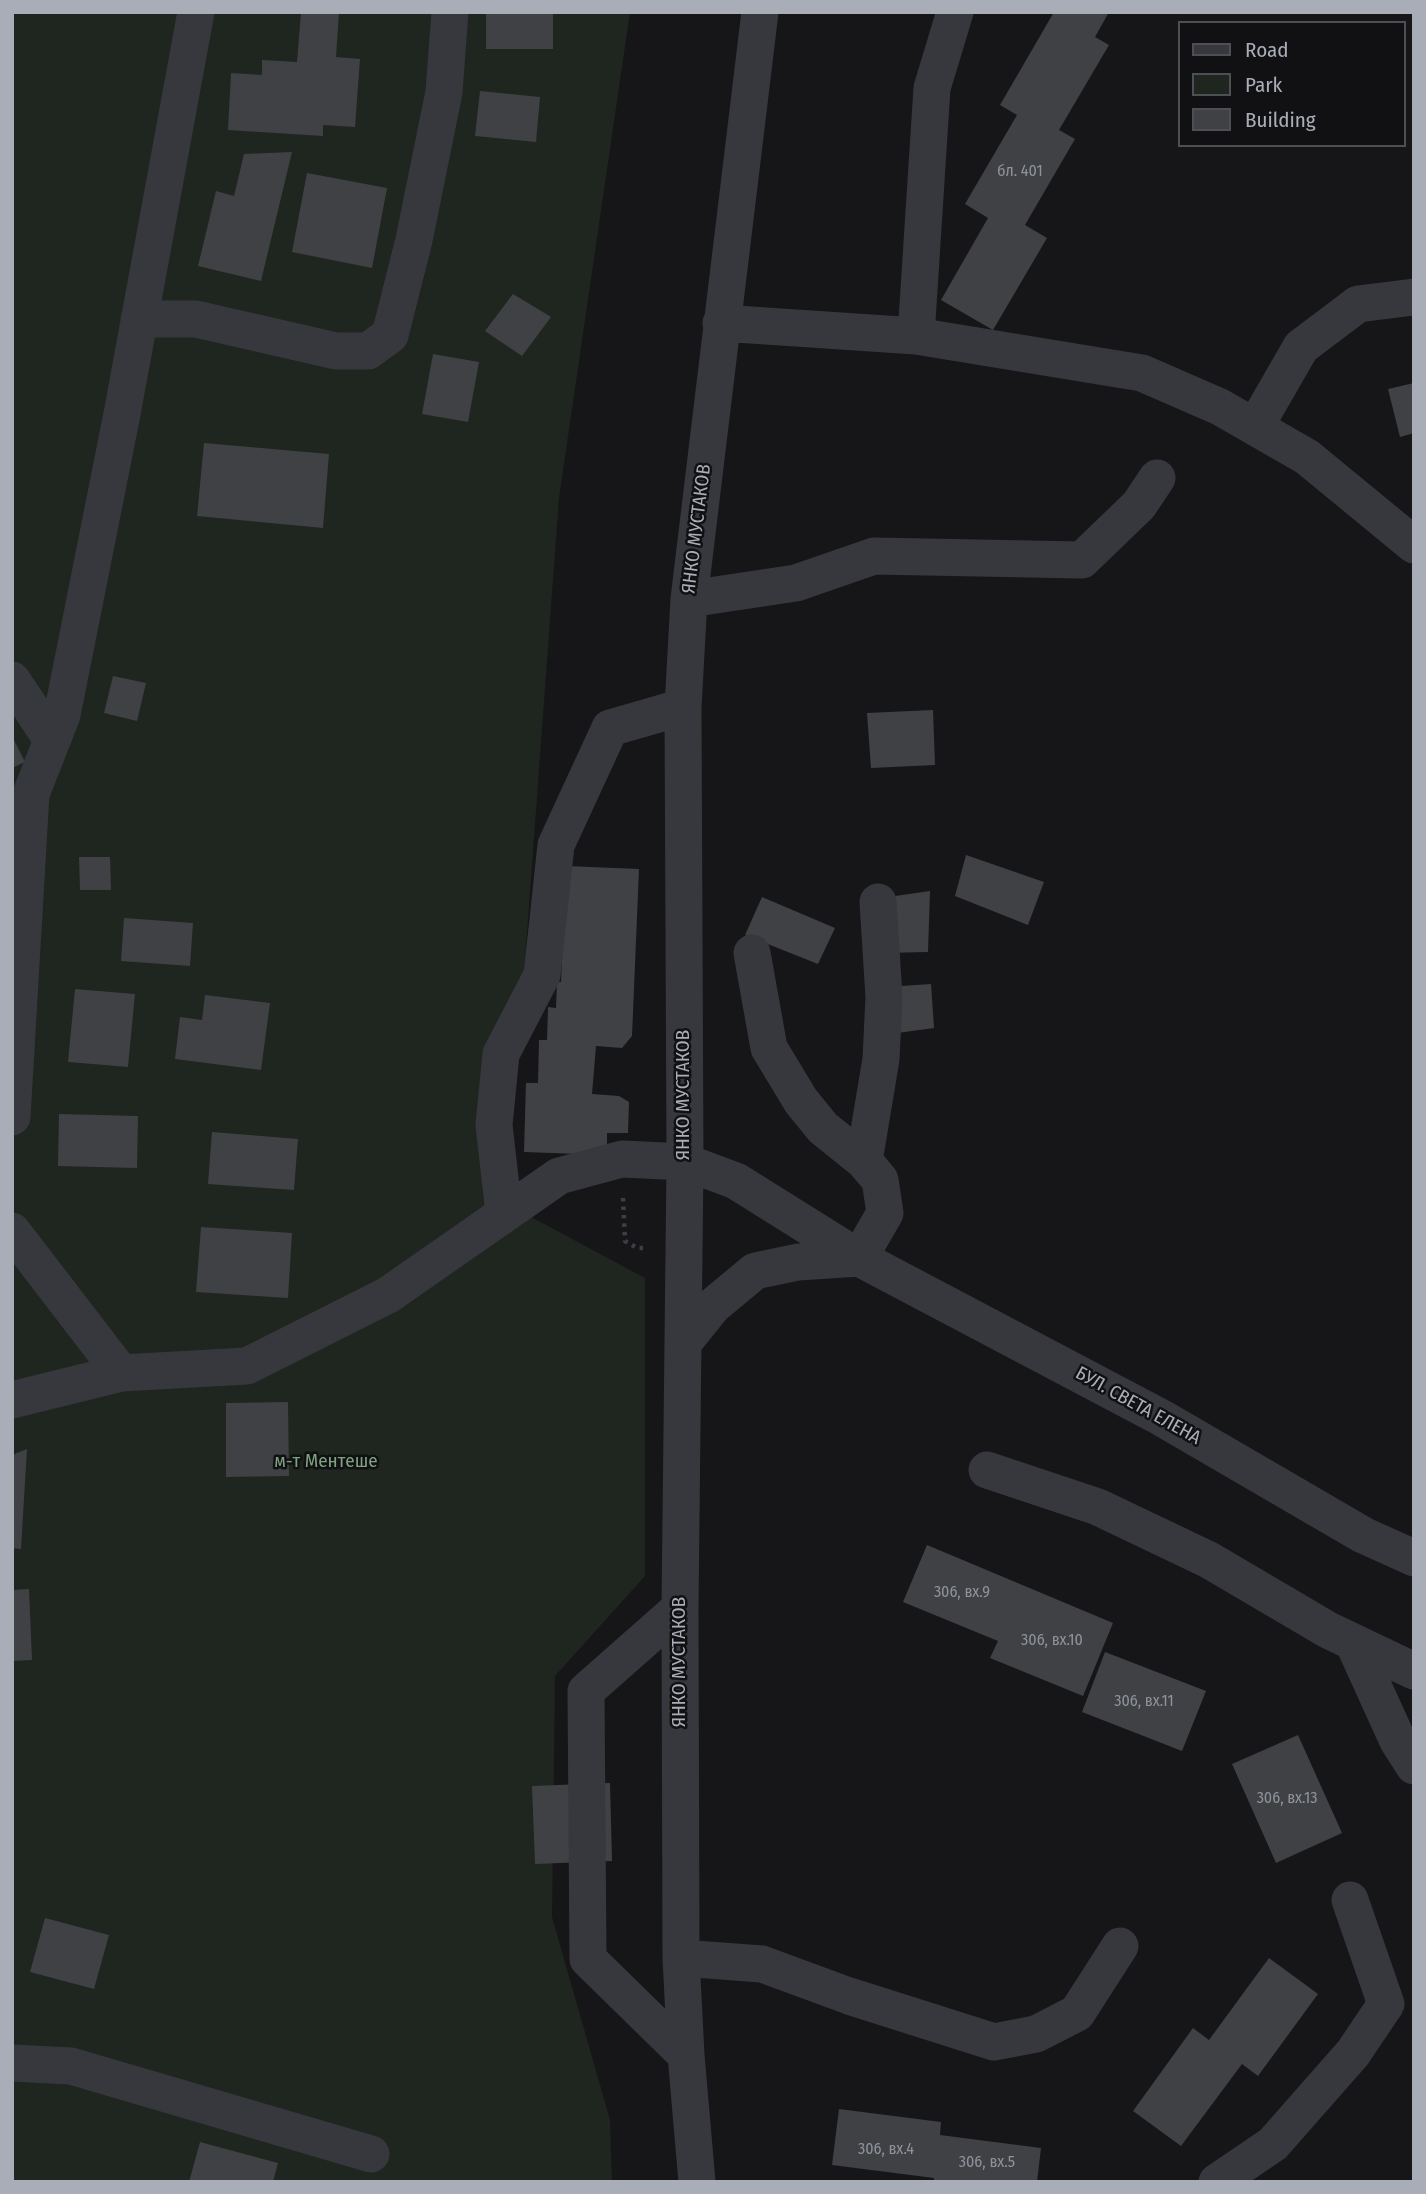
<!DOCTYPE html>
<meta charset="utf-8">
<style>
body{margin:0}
#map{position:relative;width:1426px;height:2194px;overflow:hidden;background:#161618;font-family:"Fira Sans Condensed",sans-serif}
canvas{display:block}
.frame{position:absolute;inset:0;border:14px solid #a8adb8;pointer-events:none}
.legend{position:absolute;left:1178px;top:21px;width:228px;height:126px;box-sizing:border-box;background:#111113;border:2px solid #4d4f55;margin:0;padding:9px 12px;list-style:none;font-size:21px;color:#a8adb8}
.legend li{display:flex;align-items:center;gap:14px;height:35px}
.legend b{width:35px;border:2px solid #4d4f55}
</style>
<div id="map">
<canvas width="1426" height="2194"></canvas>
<div class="frame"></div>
<ul class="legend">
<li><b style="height:9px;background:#37383d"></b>Road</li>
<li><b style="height:19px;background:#1e261f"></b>Park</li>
<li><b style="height:19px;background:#404145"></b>Building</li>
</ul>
</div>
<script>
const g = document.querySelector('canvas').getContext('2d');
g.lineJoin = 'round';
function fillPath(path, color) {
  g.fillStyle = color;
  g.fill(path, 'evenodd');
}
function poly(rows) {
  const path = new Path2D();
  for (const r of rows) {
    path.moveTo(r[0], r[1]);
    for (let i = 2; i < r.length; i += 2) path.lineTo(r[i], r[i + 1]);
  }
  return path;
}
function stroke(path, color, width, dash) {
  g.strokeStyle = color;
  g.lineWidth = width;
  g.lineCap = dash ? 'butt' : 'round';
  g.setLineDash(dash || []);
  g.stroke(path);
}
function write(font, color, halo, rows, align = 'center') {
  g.font = font + ' "Fira Sans Condensed",sans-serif';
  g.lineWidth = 5;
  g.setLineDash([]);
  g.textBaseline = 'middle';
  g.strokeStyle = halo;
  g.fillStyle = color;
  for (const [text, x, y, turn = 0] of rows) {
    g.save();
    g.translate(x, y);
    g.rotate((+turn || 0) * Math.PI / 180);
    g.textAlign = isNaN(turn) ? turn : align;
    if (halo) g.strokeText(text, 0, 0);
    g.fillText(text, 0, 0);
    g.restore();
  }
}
const green = poly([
 [12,12,630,12,559,498,522,1001,492,1196,645,1278,645,1576,555,1676,552,1917,610,2120,612,2182,12,2182]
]);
const building = poly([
 [301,12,339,13,336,57,360,59,355,127,323,125,323,136,228,130,231,73,262,75,262,60,297,62],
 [486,12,553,12,553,49,486,49],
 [1054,12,1109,12,1095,37,1109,45,1059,130,1075,139,1025,225,1047,238,993,330,941,300,988,218,965,204,1017,115,1000,105],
 [480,91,540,97,536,142,475,136],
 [292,152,261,281,198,266,216,191,234,196,244,154],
 [307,173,387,188,372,268,292,252],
 [513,294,551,317,522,356,485,331],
 [433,354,479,362,468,422,422,414],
 [1414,383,1414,433,1400,437,1388,389],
 [204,443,329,454,323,528,197,516],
 [113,676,146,683,137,721,104,713],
 [933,710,935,765,871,768,867,713],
 [12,736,25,762,12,768],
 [966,855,1044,882,1028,925,955,896],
 [79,857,110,857,111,890,80,890],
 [566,866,639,869,632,1036,622,1048,596,1046,592,1094,619,1096,629,1102,628,1133,607,1133,607,1155,524,1152,526,1083,538,1083,539,1040,547,1040,548,1007,556,1008,557,982,561,982],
 [930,891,928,952,882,953,881,898],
 [762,897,835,928,818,964,745,935],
 [124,918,193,923,190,966,121,961],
 [931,984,934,1028,890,1034,886,987],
 [75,989,135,994,128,1067,68,1062],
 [205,995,270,1003,261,1070,175,1059,180,1017,202,1020],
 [59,1114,138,1116,137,1168,58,1166],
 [212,1132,298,1139,294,1190,208,1184],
 [201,1227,292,1233,288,1298,196,1292],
 [288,1402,289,1476,226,1477,226,1403],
 [27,1449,21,1549,12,1548,12,1455],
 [927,1545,1113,1623,1083,1696,990,1658,998,1641,903,1602],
 [29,1589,32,1660,12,1661,12,1590],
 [1105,1652,1206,1691,1182,1751,1082,1712],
 [1298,1735,1342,1833,1276,1863,1232,1764],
 [610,1783,612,1861,535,1864,532,1786],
 [45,1918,109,1935,94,1989,30,1972],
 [1269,1958,1318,1994,1258,2076,1242,2064,1181,2146,1133,2111,1193,2028,1209,2040],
 [839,2109,941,2122,940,2135,1041,2148,1037,2182,934,2182,934,2178,832,2165],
 [200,2142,278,2163,273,2182,189,2182]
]);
const path = poly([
 [623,1198,625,1241,637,1248,648,1248]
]);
const minor = poly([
 [139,319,196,319,336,351,368,351,390,335,414,240,444,92,450,12],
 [721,323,916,336,1142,373,1220,407,1307,457,1414,545],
 [916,336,932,88,955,12],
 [1255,427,1301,347,1358,304,1414,297],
 [689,599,796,583,874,556,1082,560,1139,505,1157,478],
 [12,680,52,740],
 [752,953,769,1048,801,1101,823,1128,864,1161],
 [12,1117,31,794,62,715,122,414,196,12],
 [504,1213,494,1125,501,1054,542,975,556,845,610,728,683,707],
 [12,1231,121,1373],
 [859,1258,885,1213,880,1180,864,1161,881,1059,884,997,878,902],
 [683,1343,713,1306,755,1271,798,1262,859,1258],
 [12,1400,121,1373,247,1366,388,1295,559,1176,622,1159,685,1162,736,1181,859,1258,1162,1418,1363,1535,1414,1558],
 [987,1470,1098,1507,1209,1560,1328,1630,1414,1671],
 [680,1608,586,1691,588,1959,686,2055],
 [1353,1642,1398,1741,1414,1766],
 [681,1958,762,1964,849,1996,994,2042,1036,2034,1077,2013,1120,1946],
 [12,2063,71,2066,371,2154],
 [697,2182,686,2055,681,1958,680,1608,685,1162,683,707,689,599,760,12],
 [1217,2182,1273,2144,1353,2053,1386,2004,1350,1900]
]);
const numberNames = [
 ["бл. 401",1020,172],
 ["306, вх.9",962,1593],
 ["306, вх.10",1052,1641],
 ["306, вх.11",1144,1702],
 ["306, вх.13",1287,1799],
 ["306, вх.4",886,2150],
 ["306, вх.5",987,2163]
];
const streetNames = [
 ["ЯНКО МУСТАКОВ",697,529,-83],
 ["ЯНКО МУСТАКОВ",684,1095,-90],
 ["БУЛ. СВЕТА ЕЛЕНА",1138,1406,29],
 ["ЯНКО МУСТАКОВ",680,1662,-90]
];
const parkNames = [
 ["м-т Ментeше",326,1462]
];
fillPath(green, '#1e261f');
fillPath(building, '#404145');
stroke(path, '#3d3f44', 4.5, [3.5, 5]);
stroke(minor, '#37383d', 37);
write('16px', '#8e929b', null, numberNames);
write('19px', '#a8adb8', '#111113', streetNames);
write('19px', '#7fa381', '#111113', parkNames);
</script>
